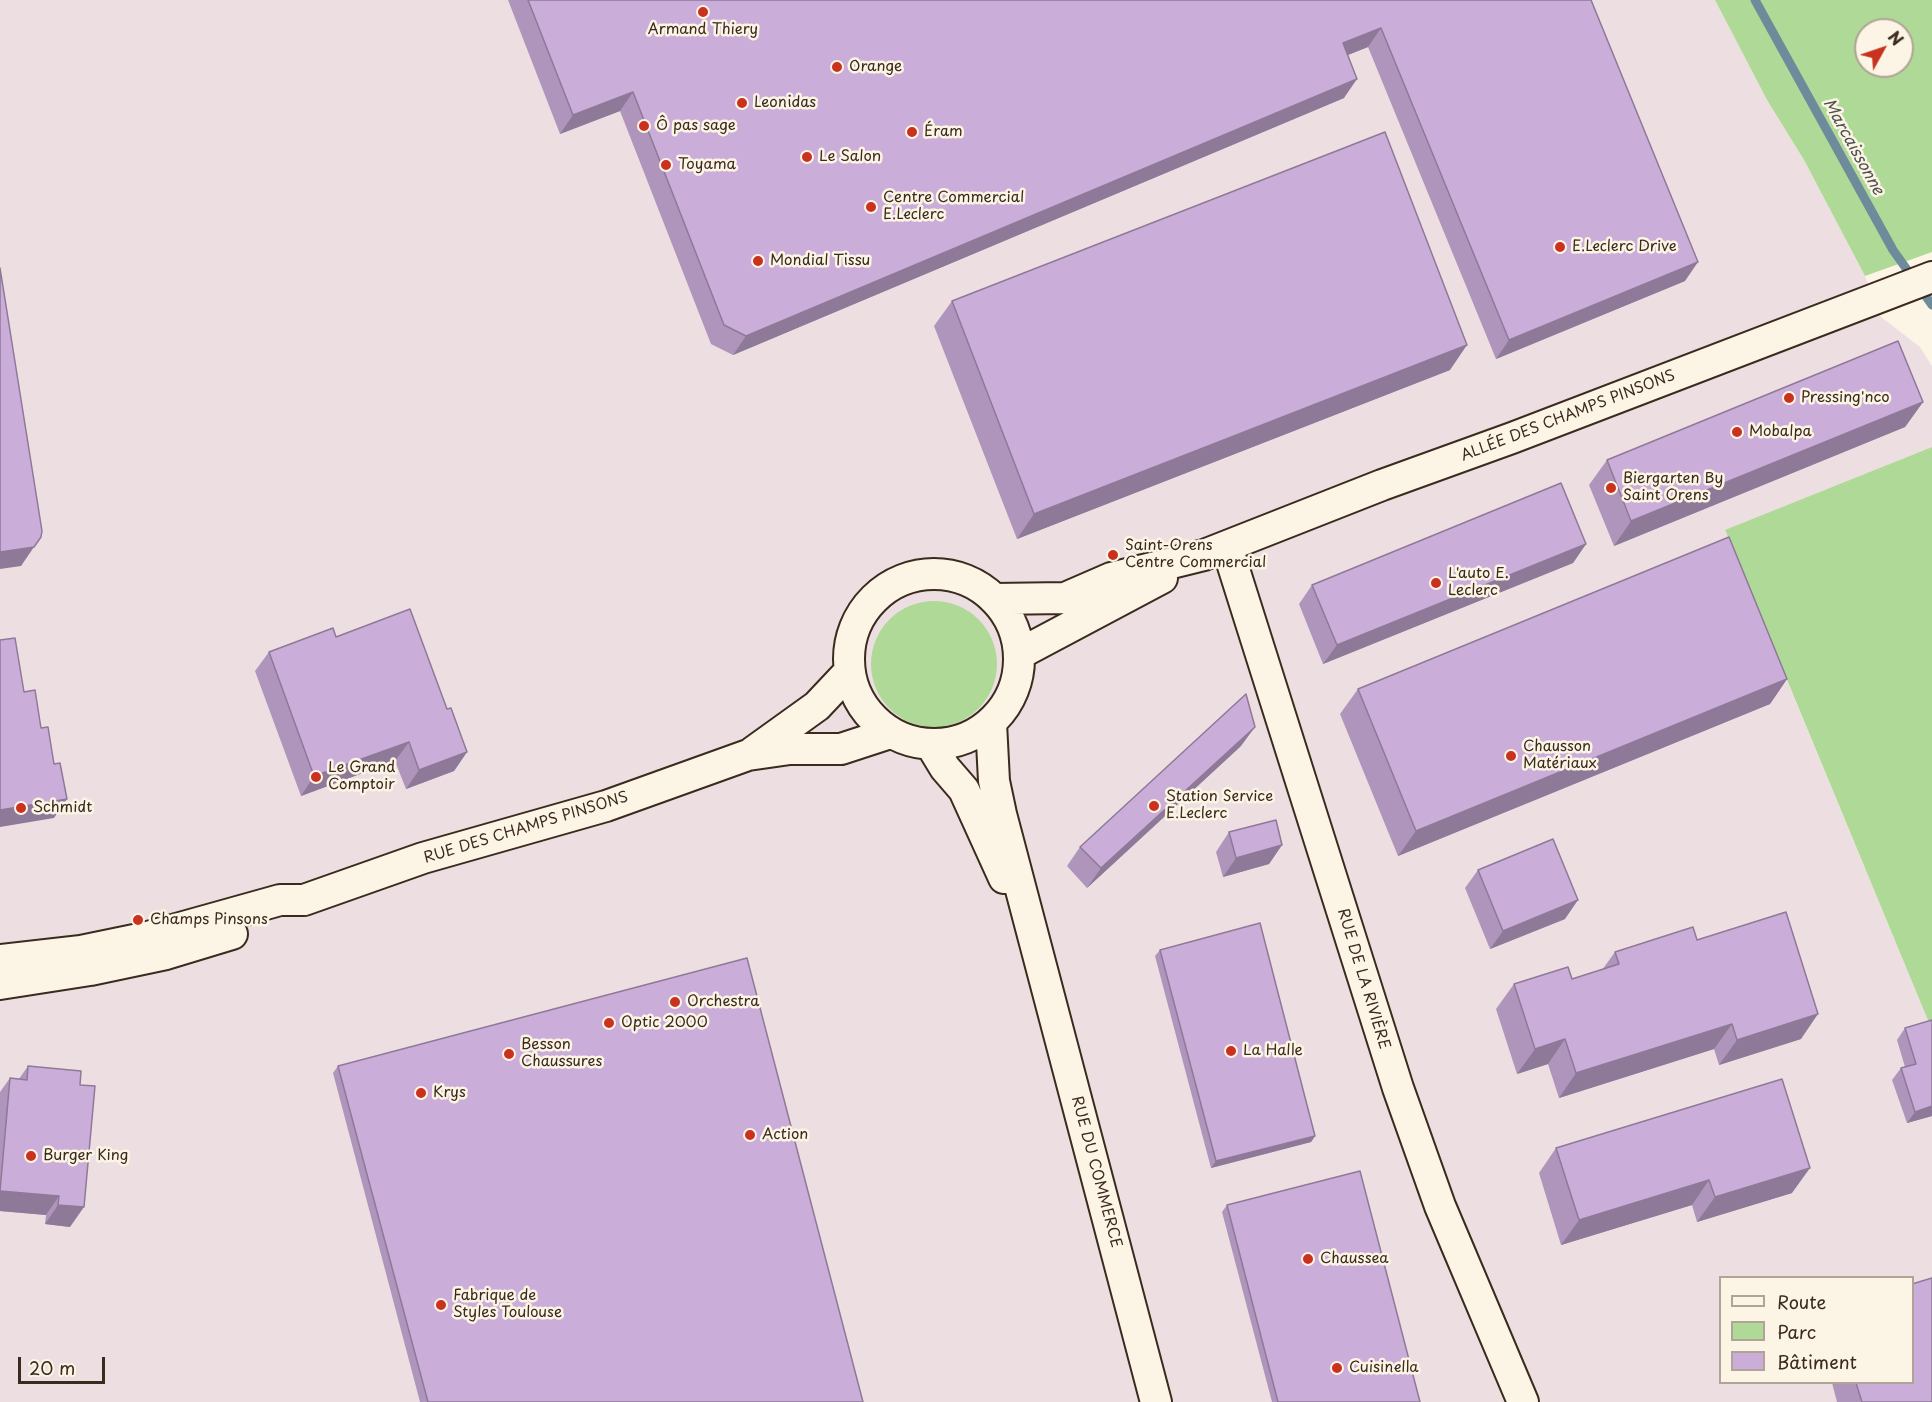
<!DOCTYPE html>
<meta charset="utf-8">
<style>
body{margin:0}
#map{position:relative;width:1932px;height:1402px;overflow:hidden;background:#fcf5e5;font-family:"Playpen Sans",sans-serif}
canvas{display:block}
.legend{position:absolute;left:1719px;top:1276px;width:195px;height:108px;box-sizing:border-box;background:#fcf5e5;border:2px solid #afa495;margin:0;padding:8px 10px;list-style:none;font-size:18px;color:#3b2a1e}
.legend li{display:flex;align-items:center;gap:12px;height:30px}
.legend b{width:30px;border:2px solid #afa495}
.north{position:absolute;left:1854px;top:18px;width:60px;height:60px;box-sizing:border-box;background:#fcf5e5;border:2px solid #afa495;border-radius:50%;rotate:50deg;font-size:16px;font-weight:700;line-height:24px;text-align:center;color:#3b2a1e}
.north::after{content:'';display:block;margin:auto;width:21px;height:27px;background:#c8321e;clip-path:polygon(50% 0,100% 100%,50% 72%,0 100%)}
.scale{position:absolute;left:18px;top:1357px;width:87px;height:27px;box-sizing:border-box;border:3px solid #3b2a1e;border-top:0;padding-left:8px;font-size:18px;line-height:21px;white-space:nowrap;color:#3b2a1e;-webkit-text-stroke:4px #fcf5e5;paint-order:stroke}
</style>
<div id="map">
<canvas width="1932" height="1402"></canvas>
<ul class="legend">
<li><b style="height:8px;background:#fcf5e5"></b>Route</li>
<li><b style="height:16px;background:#afd997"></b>Parc</li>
<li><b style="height:16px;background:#cbadd9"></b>Bâtiment</li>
</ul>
<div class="north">N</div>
<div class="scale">20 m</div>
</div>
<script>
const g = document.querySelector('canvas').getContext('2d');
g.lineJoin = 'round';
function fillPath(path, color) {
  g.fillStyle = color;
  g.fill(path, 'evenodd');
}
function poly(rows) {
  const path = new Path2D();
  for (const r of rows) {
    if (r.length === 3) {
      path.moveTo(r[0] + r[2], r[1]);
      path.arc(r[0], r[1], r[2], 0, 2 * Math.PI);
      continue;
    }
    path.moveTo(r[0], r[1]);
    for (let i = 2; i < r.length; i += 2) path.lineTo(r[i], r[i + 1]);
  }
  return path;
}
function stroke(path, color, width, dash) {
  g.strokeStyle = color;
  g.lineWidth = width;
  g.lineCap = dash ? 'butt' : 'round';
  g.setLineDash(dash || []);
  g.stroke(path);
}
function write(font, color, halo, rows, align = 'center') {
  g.font = font + ' "Playpen Sans",sans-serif';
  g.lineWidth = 5;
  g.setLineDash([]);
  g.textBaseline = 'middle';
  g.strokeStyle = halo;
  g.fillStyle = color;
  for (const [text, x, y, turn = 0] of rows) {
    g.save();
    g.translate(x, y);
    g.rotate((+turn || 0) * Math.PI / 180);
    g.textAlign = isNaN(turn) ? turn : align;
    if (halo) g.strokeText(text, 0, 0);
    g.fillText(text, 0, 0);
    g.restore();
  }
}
const built = poly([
 [0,0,1715,0,1767,100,1804,160,1865,276,1881,317,1920,347,1932,366,1932,447,1725,531,1932,1030,1932,1402,0,1402],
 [1720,1278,1912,1278,1912,1382,1720,1382]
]);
const green = poly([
 [1715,0,1932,0,1932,252,1865,276,1804,160,1767,100],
 [1866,30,1902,30,1902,66,1866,66],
 [1932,447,1932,1030,1725,530],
 [934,664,63]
]);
const stream = poly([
 [1755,0,1893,250,1932,305]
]);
const minor = poly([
 [1227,547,1398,1088,1440,1206,1523,1402],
 [934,659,85],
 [994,599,1065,598,1111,578,1204,555,1382,485,1512,438,1932,277],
 [1019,654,1162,578],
 [991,723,994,781,1001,814,1156,1402],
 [931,745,945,768,964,790,1004,878],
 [753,752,817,706,849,672],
 [0,960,81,951,144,938,280,900,304,900,423,858,606,806,748,755,790,749,841,749,890,733],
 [0,984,90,970,166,954,232,934]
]);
const wall = poly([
 [508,0,1591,0,1685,281,1496,359,1368,47,1348,55,1344,98,733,355,711,344,620,111,560,134],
 [952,301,1450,370,1017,539,934,326],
 [1923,402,1905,427,1614,546,1589,485,1607,460],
 [1586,544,1573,563,1323,664,1299,604,1312,585],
 [336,637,447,709,467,752,454,771,406,789,395,761,301,796,255,671,269,652],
 [1787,679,1770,704,1398,856,1340,714,1358,689],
 [1241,746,1087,888,1067,866,1080,847],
 [1229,832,1282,845,1269,864,1223,877,1216,852],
 [1478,870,1565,919,1490,949,1465,888],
 [1697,940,1801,1039,1719,1065,1714,1049,1559,1098,1548,1064,1517,1074,1496,1009,1514,984,1572,979,1602,970,1615,952],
 [1160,950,1315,1136,1311,1142,1211,1168,1155,956],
 [1905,1028,1932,1116,1907,1123,1892,1080,1901,1068,1905,1067,1897,1040],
 [28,1066,70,1227,45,1224,46,1215,0,1211,0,1092,10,1078,19,1079],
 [338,1066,863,1402,420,1402,333,1073],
 [1556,1148,1792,1193,1697,1222,1692,1205,1561,1245,1539,1173],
 [1227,1205,1420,1402,1272,1402,1222,1212],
 [1832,1383,1912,1383,1932,1402,1837,1402]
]);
const shadedWall = poly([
 [1381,28,1368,47,1330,62,1343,43],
 [1357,79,1344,98,733,355,746,336],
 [633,92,620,111,560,134,573,115],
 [1698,262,1685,281,1496,359,1509,340],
 [1467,345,1450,370,1017,539,1034,514],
 [1923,402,1905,427,1614,546,1631,521],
 [1586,544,1573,563,1323,664,1337,645],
 [34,547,21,566,0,569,0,552],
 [1787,679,1770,704,1398,856,1416,831],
 [1255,727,1241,746,1087,888,1101,868],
 [409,742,395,761,301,796,314,776],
 [467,752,454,771,406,789,419,770],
 [67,799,54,818,0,827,0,810],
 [1282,845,1269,864,1223,877,1236,858],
 [1578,900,1565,919,1490,949,1503,931],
 [1818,1014,1801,1039,1719,1065,1737,1040],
 [1732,1024,1714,1049,1559,1098,1576,1073],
 [1565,1039,1548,1064,1517,1074,1535,1049],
 [1932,1106,1932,1116,1907,1123,1915,1112],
 [1315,1136,1311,1142,1211,1168,1216,1161],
 [1810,1168,1792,1193,1697,1222,1715,1197],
 [1709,1180,1692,1205,1561,1245,1579,1220],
 [0,1191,59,1196,46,1215,0,1211],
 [58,1205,84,1207,70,1227,45,1224]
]);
const building = poly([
 [528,0,1591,0,1698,262,1509,340,1381,28,1343,43,1357,79,746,336,724,325,633,92,573,115,528,0],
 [1385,132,1467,345,1034,514,952,301,1385,132],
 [0,268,42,531,41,537,34,547,0,552,0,268],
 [1898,341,1923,402,1631,521,1607,460,1898,341],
 [1561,483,1586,544,1337,645,1312,585,1561,483],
 [1729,537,1787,679,1416,831,1358,689,1729,537],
 [410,609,447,709,451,708,467,752,419,770,409,742,314,776,269,652,333,628,336,637,410,609],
 [15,638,24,692,35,690,41,728,48,727,54,764,60,763,67,799,0,810,0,640,15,638],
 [1246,694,1255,727,1101,868,1080,847,1246,694],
 [1276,820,1282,845,1236,858,1229,832,1276,820],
 [1553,839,1578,900,1503,931,1478,870,1553,839],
 [1786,912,1818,1014,1737,1040,1732,1024,1576,1073,1565,1039,1535,1049,1514,984,1568,967,1572,979,1619,964,1615,952,1693,927,1697,940,1786,912],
 [1260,923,1315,1136,1216,1161,1160,950,1260,923],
 [747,958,863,1402,428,1402,338,1066,747,958],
 [1932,1020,1932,1106,1915,1112,1901,1068,1916,1064,1905,1028,1932,1020],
 [28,1066,81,1071,80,1085,95,1086,84,1207,58,1205,59,1196,0,1191,10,1078,27,1080,28,1066],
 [1782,1079,1810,1168,1715,1197,1709,1180,1579,1220,1556,1148,1782,1079],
 [1360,1171,1420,1402,1278,1402,1227,1205,1360,1171],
 [1932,1278,1932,1402,1862,1402,1856,1383,1912,1383,1912,1284,1932,1278]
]);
const markers = [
 [703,12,6,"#c8321e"],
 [837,67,6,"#c8321e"],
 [742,103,6,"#c8321e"],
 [644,126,6,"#c8321e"],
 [912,132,6,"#c8321e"],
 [807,157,6,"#c8321e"],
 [666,165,6,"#c8321e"],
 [871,207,6,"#c8321e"],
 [1560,247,6,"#c8321e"],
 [758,261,6,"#c8321e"],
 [1789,398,6,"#c8321e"],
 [1737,432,6,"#c8321e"],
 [1611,488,6,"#c8321e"],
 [1113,555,6,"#c8321e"],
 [1436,583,6,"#c8321e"],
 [1511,756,6,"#c8321e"],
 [316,777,6,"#c8321e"],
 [1154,806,6,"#c8321e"],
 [21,808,6,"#c8321e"],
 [138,920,6,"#c8321e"],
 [675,1002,6,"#c8321e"],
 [609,1023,6,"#c8321e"],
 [1231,1051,6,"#c8321e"],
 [509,1054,6,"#c8321e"],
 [421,1093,6,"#c8321e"],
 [750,1135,6,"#c8321e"],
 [31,1156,6,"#c8321e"],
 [1308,1259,6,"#c8321e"],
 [441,1305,6,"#c8321e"],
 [1337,1368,6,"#c8321e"]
];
const poiNames = [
 ["Armand Thiery",703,30,"center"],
 ["Orange",849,67],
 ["Leonidas",754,103],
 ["Ô pas sage",656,126],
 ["Éram",924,132],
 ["Le Salon",819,157],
 ["Toyama",678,165],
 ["Centre Commercial",883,198],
 ["E.Leclerc",883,215],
 ["E.Leclerc Drive",1572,247],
 ["Mondial Tissu",770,261],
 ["Pressing'nco",1801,398],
 ["Mobalpa",1749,432],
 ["Biergarten By",1623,479],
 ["Saint Orens",1623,496],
 ["Saint-Orens",1125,546],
 ["Centre Commercial",1125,563],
 ["L'auto E.",1448,574],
 ["Leclerc",1448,591],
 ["Chausson",1523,747],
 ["Matériaux",1523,764],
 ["Le Grand",328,768],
 ["Comptoir",328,785],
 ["Station Service",1166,797],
 ["E.Leclerc",1166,814],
 ["Schmidt",33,808],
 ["Champs Pinsons",150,920],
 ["Orchestra",687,1002],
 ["Optic 2000",621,1023],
 ["Besson",521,1045],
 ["Chaussures",521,1062],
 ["La Halle",1243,1051],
 ["Krys",433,1093],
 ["Action",762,1135],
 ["Burger King",43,1156],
 ["Chaussea",1320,1259],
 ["Fabrique de",453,1296],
 ["Styles Toulouse",453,1313],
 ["Cuisinella",1349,1368]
];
const streetNames = [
 ["ALLÉE DES CHAMPS PINSONS",1568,416,-21],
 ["RUE DES CHAMPS PINSONS",526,828,-17],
 ["RUE DE LA RIVIÈRE",1363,979,73],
 ["RUE DU COMMERCE",1096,1172,75]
];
const waterNames = [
 ["Marcaissonne",1853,147,61]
];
fillPath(built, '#eddfe1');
fillPath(green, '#afd997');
stroke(stream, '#6d8b9b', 9);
stroke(minor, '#3b2a1e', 34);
stroke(minor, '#fcf5e5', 30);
fillPath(wall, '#af95bb');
fillPath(shadedWall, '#8e7998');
fillPath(building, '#cbadd9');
stroke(building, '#8e7998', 1.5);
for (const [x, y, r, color] of markers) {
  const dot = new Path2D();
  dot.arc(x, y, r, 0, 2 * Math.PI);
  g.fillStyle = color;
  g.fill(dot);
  stroke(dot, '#fcf5e5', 2);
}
write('15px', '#3b2a1e', '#fcf5e5', poiNames, 'left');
write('15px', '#3b2a1e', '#fcf5e5', streetNames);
write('italic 16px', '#505252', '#fcf5e5', waterNames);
</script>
